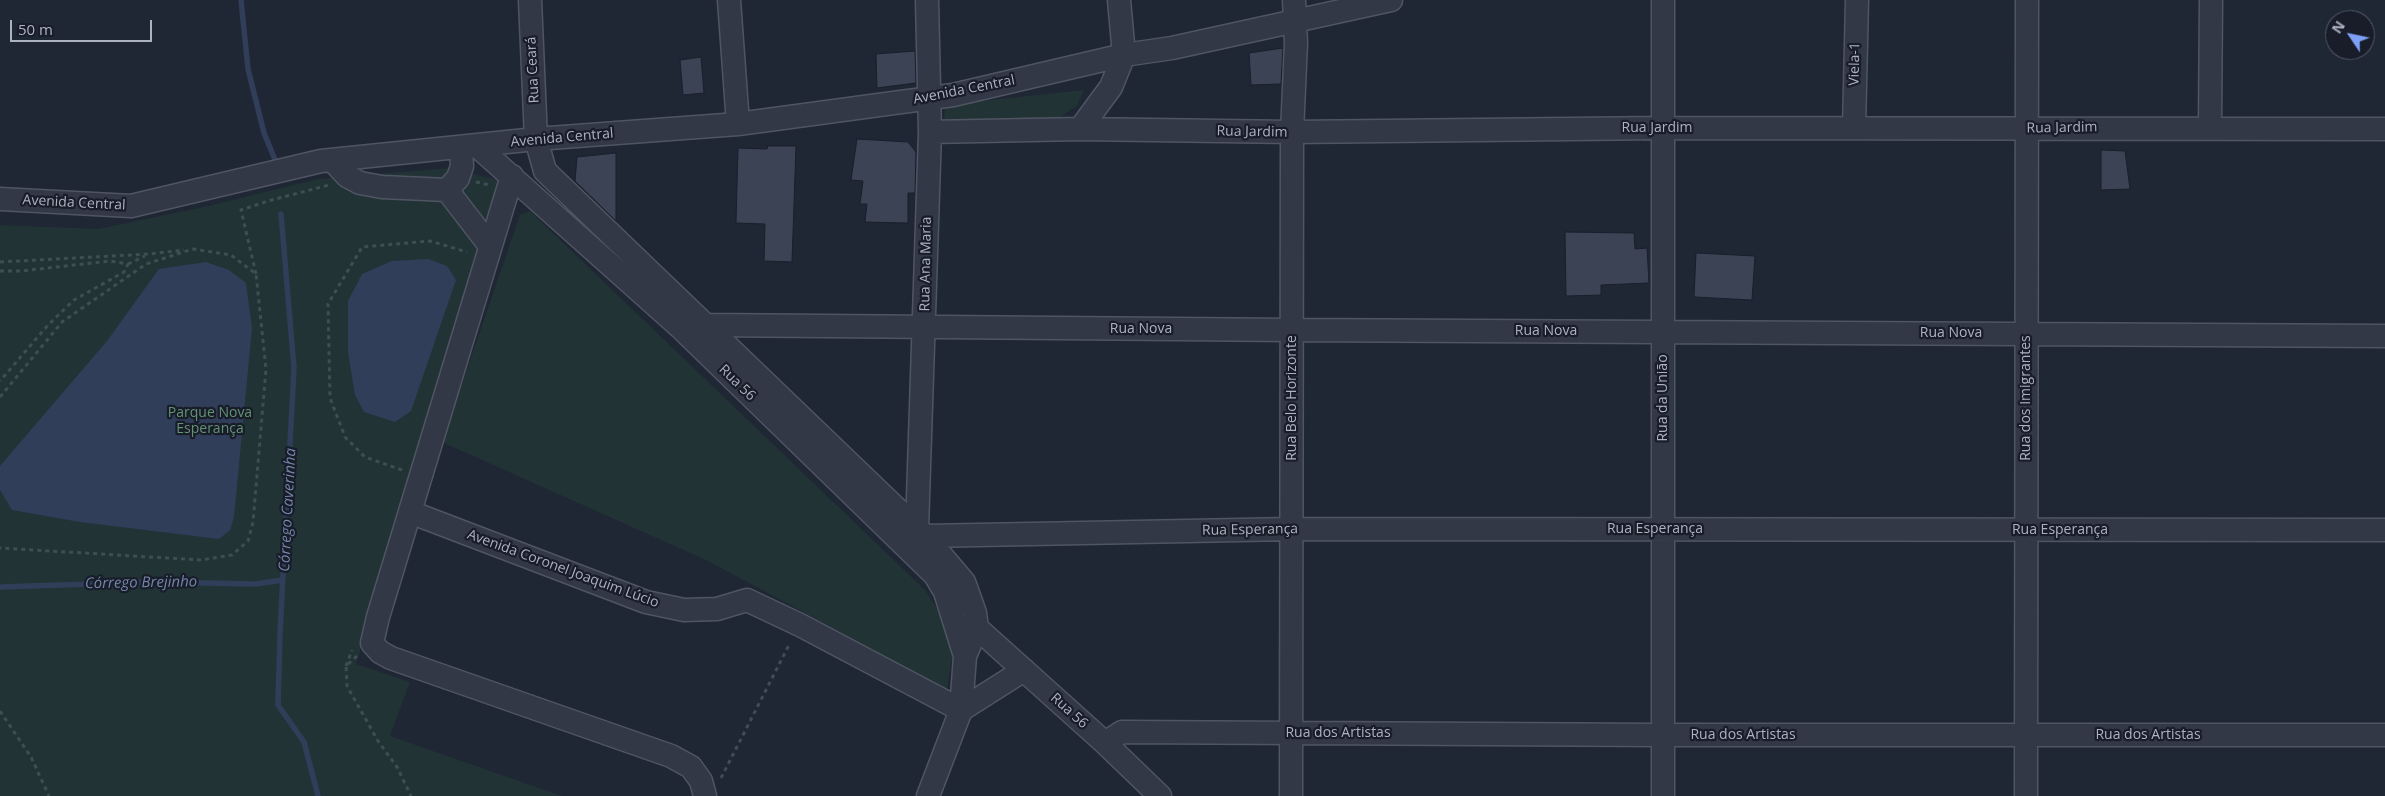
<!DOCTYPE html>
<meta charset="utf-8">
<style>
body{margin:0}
#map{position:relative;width:2385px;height:796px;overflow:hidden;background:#1f2634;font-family:"Open Sans",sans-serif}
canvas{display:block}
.north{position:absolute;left:2325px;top:10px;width:50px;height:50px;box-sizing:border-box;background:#181d29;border:1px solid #535966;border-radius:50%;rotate:304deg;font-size:14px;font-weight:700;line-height:20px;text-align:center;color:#acb2c2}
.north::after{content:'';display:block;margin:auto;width:18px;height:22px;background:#7da0f6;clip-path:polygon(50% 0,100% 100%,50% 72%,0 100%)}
.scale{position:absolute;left:10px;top:20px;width:142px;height:22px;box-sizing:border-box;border:2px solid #acb2c2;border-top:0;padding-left:6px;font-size:15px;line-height:18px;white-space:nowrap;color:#acb2c2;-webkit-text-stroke:4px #181d29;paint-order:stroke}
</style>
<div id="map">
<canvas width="2385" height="796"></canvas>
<div class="north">N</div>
<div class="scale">50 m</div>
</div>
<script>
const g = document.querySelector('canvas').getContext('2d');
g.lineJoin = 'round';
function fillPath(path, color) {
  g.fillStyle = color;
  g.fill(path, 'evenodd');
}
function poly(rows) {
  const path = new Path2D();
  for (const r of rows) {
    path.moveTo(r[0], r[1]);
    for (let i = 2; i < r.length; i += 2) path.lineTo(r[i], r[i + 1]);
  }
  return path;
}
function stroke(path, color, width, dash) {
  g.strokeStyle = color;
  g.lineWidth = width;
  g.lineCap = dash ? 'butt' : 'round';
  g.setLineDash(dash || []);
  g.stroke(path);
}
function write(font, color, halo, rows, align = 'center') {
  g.font = font + ' "Open Sans",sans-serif';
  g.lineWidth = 4.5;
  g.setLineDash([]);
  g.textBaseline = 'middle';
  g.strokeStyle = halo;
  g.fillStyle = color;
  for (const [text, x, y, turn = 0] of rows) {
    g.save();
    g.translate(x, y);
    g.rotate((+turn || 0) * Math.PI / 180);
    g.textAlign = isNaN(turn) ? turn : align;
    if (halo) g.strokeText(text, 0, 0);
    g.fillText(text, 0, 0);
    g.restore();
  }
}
const green = poly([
 [1084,90,1077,106,1052,122,944,121,945,105],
 [450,168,506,182,356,664,410,682,390,736,562,796,0,796,0,225,98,229,204,207,318,179],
 [530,211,926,591,945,622,952,657,947,689,708,561,442,442,520,215]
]);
const water = poly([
 [428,259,447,266,456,280,411,411,395,422,364,412,355,395,348,352,348,301,362,274,392,261],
 [206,262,229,270,246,283,252,328,234,517,230,530,219,539,80,522,12,510,0,490,0,466,107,341,159,269]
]);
const stream = poly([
 [241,0,248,69,264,133,278,167],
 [281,214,294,368,280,633,278,705,304,742,318,796],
 [0,587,153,582,255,584,283,580]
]);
const building = poly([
 [1283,48,1281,84,1251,85,1249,53,1283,48],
 [915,51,916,83,877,88,876,54,915,51],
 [701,57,704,93,683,95,680,60,701,57],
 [857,139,908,142,916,152,915,193,908,193,908,223,865,222,867,204,860,204,863,181,851,180,857,139],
 [768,146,796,146,792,262,764,261,765,224,736,223,738,148,767,149,768,146],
 [2101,150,2125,151,2130,189,2101,190,2101,150],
 [616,153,616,221,575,181,577,157,616,153],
 [1565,232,1634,233,1635,249,1647,248,1649,283,1601,285,1601,295,1566,296,1565,232],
 [1696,253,1755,256,1752,300,1694,297,1696,253]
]);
const path = poly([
 [476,182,490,185],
 [0,262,149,254,184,250],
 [128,264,145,256],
 [0,271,21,271,110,261,128,264,124,272,74,300,48,325,0,381],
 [256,274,241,210,268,201,329,185],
 [0,397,62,322,146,264,193,249,231,255,256,274,266,369,253,522,248,541,232,555,201,560,0,548],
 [402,470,365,457,345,437,330,398,328,304,362,247,430,241,467,252],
 [357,656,346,666,347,686,378,741,397,767,411,796],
 [346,666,352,650],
 [0,711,31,757,49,796],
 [721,778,790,643]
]);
const minor = poly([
 [530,0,536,139,545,171,925,536,964,582,975,613,977,628],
 [729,0,738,124],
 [1854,128,1857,0],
 [2210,128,2211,0],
 [1080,129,1111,87,1124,55,1119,0],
 [930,132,1080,129,1292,132,1663,128,2385,129],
 [477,146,682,329,935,575,945,592,965,656],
 [332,160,347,176,360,183,382,187,447,190,458,178,462,166,461,147],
 [512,176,378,617,372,643,380,652,391,658,671,756,691,767,701,781,705,796],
 [447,190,490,246],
 [0,199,131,206,321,161,536,139,738,124,953,95,1124,55,1172,48,1391,0],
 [708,325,1292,330,2385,336],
 [410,512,646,602,684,610,717,609,747,600,800,625,961,710,1024,670],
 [917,528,930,132,927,0],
 [925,536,1292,529,2385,530],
 [961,627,977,628,1105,743,1160,796],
 [1105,743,1122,732,1662,735,2385,735],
 [928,796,961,710,965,656,971,642],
 [1291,796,1292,132,1296,43,1294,0],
 [1663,796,1663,0],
 [2026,796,2027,0]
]);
const streetNames = [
 ["Viela-1",1855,64,-89],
 ["Rua Ceará",533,70,-93],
 ["Avenida Central",964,90,-11],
 ["Rua Jardim",1657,128],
 ["Rua Jardim",2062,128,-1],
 ["Rua Jardim",1252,132,1],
 ["Avenida Central",562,138,-5],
 ["Avenida Central",74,203,3],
 ["Rua Ana Maria",926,264,-89],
 ["Rua Nova",1141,329],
 ["Rua Nova",1546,331],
 ["Rua Nova",1951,333],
 ["Rua 56",737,383,44],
 ["Rua Belo Horizonte",1292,398,-90],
 ["Rua da União",1663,398,-90],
 ["Rua dos Imigrantes",2026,398,-90],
 ["Rua Esperança",1655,529],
 ["Rua Esperança",1250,530,-1],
 ["Rua Esperança",2060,530],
 ["Avenida Coronel Joaquim Lúcio",563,569,20],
 ["Rua 56",1069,711,42],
 ["Rua dos Artistas",1338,733],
 ["Rua dos Artistas",1743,735],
 ["Rua dos Artistas",2148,735]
];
const parkNames = [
 ["Parque Nova",210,413],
 ["Esperança",210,429]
];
const waterNames = [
 ["Córrego Caverinha",288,510,-87],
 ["Córrego Brejinho",141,583,-1]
];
fillPath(green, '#223336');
fillPath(water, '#303e5a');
stroke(stream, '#303e5a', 5.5);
fillPath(building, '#3b4355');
stroke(building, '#1a1f2b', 1);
stroke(minor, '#505563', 25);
stroke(path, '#3e4e53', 3, [4, 4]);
stroke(minor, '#323845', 22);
write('14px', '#acb2c2', '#181d29', streetNames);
write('14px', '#649273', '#181d29', parkNames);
write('italic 15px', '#7486ab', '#181d29', waterNames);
</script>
